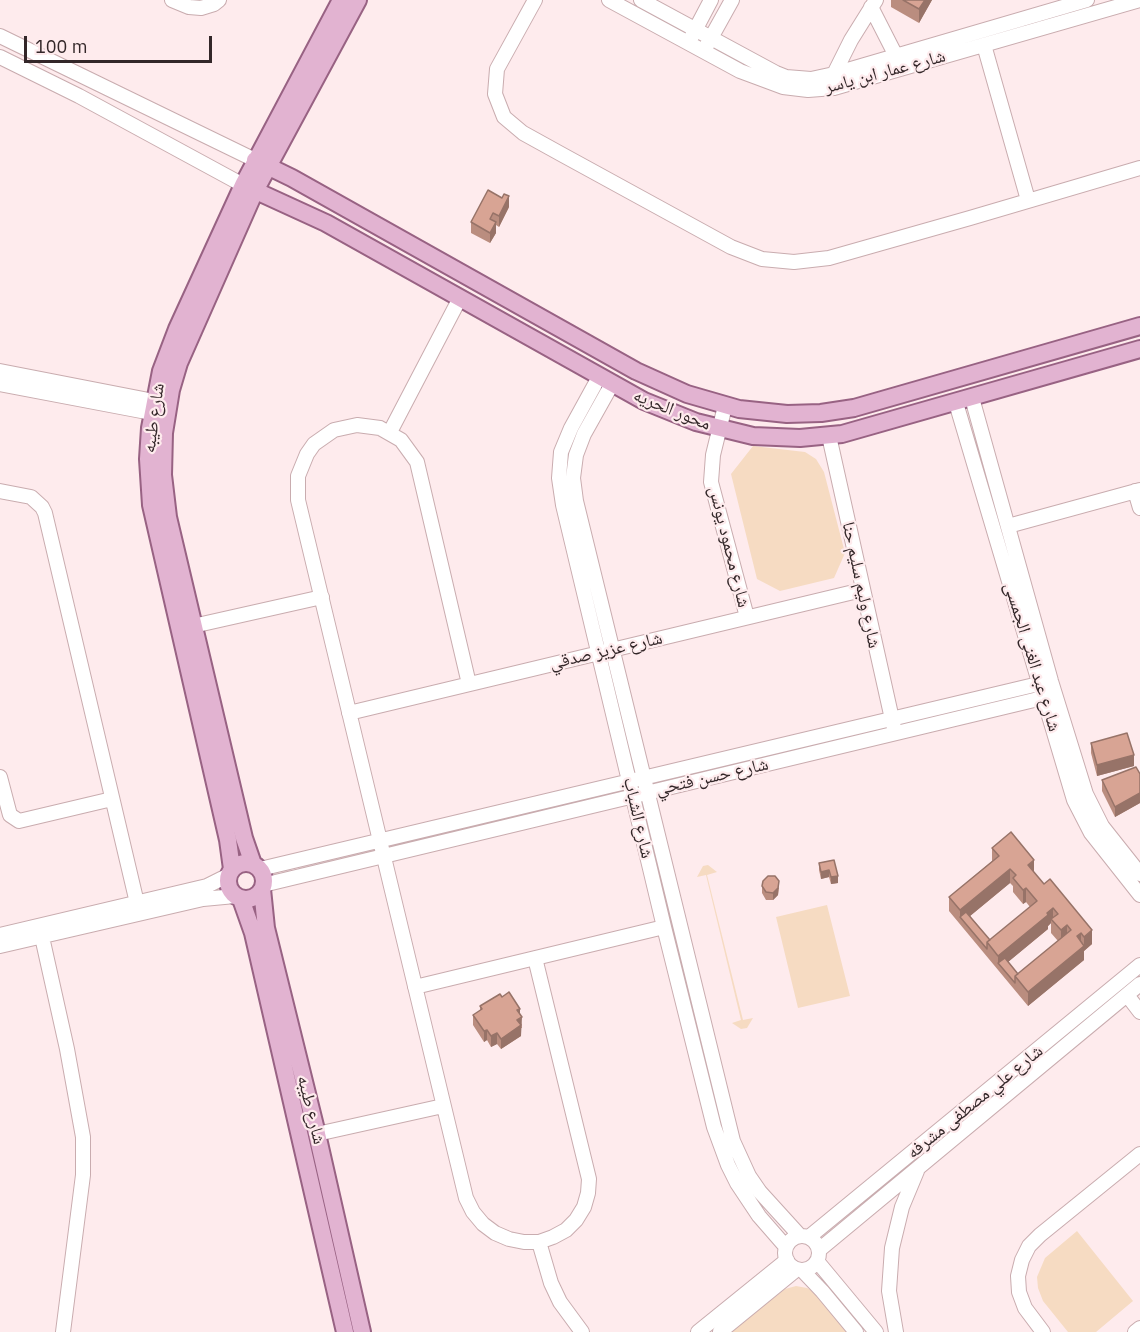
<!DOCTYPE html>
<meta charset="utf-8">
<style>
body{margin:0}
#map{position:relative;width:1140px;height:1332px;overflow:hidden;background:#feebed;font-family:"IBM Plex Sans",sans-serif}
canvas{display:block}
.scale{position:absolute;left:24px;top:36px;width:188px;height:27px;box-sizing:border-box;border:3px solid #332729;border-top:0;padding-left:8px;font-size:18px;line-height:21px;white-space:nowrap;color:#332729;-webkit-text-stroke:4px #feebed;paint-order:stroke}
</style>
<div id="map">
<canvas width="1140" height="1332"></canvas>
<div class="scale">100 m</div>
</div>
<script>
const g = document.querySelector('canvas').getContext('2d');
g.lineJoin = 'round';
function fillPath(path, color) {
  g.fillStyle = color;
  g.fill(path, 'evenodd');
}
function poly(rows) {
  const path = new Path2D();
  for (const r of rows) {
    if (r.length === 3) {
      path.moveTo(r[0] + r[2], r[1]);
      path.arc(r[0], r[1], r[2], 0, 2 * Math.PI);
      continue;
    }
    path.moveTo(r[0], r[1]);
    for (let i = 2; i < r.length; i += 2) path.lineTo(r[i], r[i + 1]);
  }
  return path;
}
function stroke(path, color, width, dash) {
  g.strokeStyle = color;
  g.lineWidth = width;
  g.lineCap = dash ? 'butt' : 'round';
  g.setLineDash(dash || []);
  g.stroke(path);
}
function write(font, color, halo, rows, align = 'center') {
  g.font = font + ' "IBM Plex Sans","Noto Naskh Arabic",sans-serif';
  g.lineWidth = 4.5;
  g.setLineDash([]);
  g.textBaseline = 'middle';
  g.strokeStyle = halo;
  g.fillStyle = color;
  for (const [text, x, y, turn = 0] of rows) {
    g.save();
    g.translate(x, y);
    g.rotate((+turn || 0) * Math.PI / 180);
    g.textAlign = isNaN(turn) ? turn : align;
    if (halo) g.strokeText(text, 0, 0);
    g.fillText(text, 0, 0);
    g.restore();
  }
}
const green = poly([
 [753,446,805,452,816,459,824,472,845,553,834,578,780,591,757,579,731,474],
 [708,865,717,872,707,875,743,1020,753,1018,747,1028,741,1029,732,1023,741,1020,706,875,697,877,703,866],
 [827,905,850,996,798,1008,776,917],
 [1077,1231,1133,1301,1096,1332,1068,1332,1043,1301,1038,1288,1037,1277,1045,1258],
 [796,1286,807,1288,817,1293,849,1332,729,1332,785,1289]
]);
const minor = poly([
 [172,0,189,7,201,8,214,4,219,0],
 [535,0,497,69,495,94,504,117,523,133,561,154,731,247,762,259,794,262,829,258,970,218,1140,168],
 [609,0,740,71,783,87,808,90,834,88,1140,0],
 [641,0,776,73,786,77,811,79,834,74,1087,0],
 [871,7,896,56],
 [0,36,255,160],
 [691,38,711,0],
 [707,45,732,0],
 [984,45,1028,200],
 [0,57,79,96,243,185],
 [834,74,851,40,876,0],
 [0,371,154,401],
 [599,377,571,428,561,452,559,478,563,505,664,927,714,1127,728,1165,737,1183,759,1216,786,1247],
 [0,384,152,413],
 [612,384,584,434,576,455,573,478,576,501,733,1141,749,1176,760,1192,800,1236],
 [972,398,1051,681,1086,794,1102,826,1140,874],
 [956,403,1074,800,1091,833,1140,895],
 [725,406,713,455,711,482,747,617],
 [390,432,460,298],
 [829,436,894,728],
 [0,491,31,497,42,507,45,513,137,903],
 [1135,491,1140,508],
 [1008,526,1140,490],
 [193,626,322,597],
 [469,684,417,462,401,440,380,428,357,425,334,430,314,444,307,454,298,476,298,500,466,1198,473,1212,483,1224,495,1233,509,1239,524,1242,539,1242,553,1237,566,1230,576,1220,584,1207,588,1193,589,1179,535,958],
 [349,713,862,590],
 [0,777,10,815,19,821,112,799],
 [260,869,1051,681],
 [263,885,1055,695],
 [0,935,207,886,229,875],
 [42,937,67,1049,83,1137,83,1175,63,1332],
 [0,946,203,899,235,896],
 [415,987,664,927],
 [1127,995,1140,1012],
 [317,1134,443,1106],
 [802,1253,17],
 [809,1237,1140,965],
 [539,1242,551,1283,560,1302,582,1332],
 [819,1250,1140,984],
 [817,1261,876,1332],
 [802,1270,822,1291,856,1332],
 [698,1332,787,1260],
 [720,1332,797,1269],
 [896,1332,889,1291,892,1248,902,1207,917,1171],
 [1043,1332,1025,1308,1019,1292,1018,1276,1022,1260,1029,1246,1040,1235,1140,1154],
 [1135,1332,1140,1328]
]);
const major = poly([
 [255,160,292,178,636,371,687,394,739,409,787,414,821,413,854,408,1140,326],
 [243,185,326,223,644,401,696,422,753,436,800,438,842,434,1140,349],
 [246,881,18],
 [253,864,244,838,168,517,163,475,164,433,171,390,179,363,255,191,358,0],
 [232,869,228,840,151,505,148,459,150,428,161,371,177,329,243,185,341,0],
 [262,889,266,928,317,1134,362,1332],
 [241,899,253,933,345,1332]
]);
const wall = poly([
 [891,0,932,0,919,23,891,7],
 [509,207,499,227,496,225,496,233,490,243,471,233,471,222],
 [1091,743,1134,766,1097,776,1091,753],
 [1140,774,1140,803,1115,817,1102,791,1102,780],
 [992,848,1034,873,1092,944,1084,951,1084,960,1028,1006,949,911,949,897,992,861],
 [1010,883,1013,886,1013,892,1023,904,1026,902,1030,907,990,940,970,916],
 [1051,923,1051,933,1058,941,1018,974,1008,962,1048,929,1048,926],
 [834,860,838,883,831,884,829,877,821,879,819,870,819,863],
 [762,886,779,888,778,895,773,900,766,900,762,893],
 [502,997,520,1014,522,1028,521,1028,521,1036,501,1049,497,1044,491,1047,487,1040,484,1042,473,1025,473,1015,480,1011,480,1006]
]);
const shadedWall = poly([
 [925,0,932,0,919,23,919,9],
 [509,196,509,207,499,227,499,216],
 [496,222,496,233,490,243,490,233],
 [1134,755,1134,766,1097,776,1097,765],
 [1140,793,1140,803,1115,817,1115,807],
 [1034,860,1034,874,1028,865],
 [1010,869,1010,883,964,921,960,917,960,910],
 [829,870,829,877,821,879,821,872],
 [838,876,838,883,831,884,831,877],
 [779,881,778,895,773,900,773,893],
 [1026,888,1026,902,1023,904,1023,890],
 [1053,908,1053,921,1051,919,1051,923,1048,926,1048,929,1002,967,998,963,998,956],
 [1067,925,1067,939,1061,944,1061,930],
 [1092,930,1092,944,1084,951,1084,960,1028,1006,1028,992,1084,946,1084,937],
 [1081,933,1081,947,1077,936],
 [520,1009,520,1019,522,1017,521,1036,501,1049,501,1039,517,1010],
 [487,1030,487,1040,484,1042,484,1031],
 [497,1033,497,1044,491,1047,491,1036]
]);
const building = poly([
 [903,0,925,0,919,9,903,0],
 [488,190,502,198,504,194,509,196,499,216,493,213,490,219,496,222,490,233,471,222,488,190],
 [1127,733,1134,755,1097,765,1091,743,1127,733],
 [1136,767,1140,774,1140,793,1115,807,1102,780,1136,767],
 [1011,832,1034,860,1028,865,1044,884,1050,879,1092,930,1084,937,1081,933,1077,936,1084,946,1028,992,1015,976,1071,930,1067,925,1061,930,1051,919,1058,914,1053,908,1047,913,1048,915,998,956,987,942,1037,901,1026,888,1023,890,1013,878,1016,875,1010,869,960,910,949,897,999,856,992,848,1011,832],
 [834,860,838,876,831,877,829,870,821,872,819,863,834,860],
 [768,876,775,876,779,881,778,888,773,893,766,892,762,886,763,881,768,876],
 [966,912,990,940,987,942,987,949,960,917,966,912],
 [1005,958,1018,974,1015,976,1015,983,998,963,1005,958],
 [509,992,520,1009,517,1010,522,1017,517,1020,521,1025,501,1039,497,1033,491,1036,487,1030,484,1031,473,1015,482,1009,480,1006,500,994,502,997,509,992]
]);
const streetNames = [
 ["شارع عمار ابن ياسر",885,72,-15],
 ["محور الحريه",672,410,22],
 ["شارع طيبه",154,418,-82],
 ["شارع محمود يونس",729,547,76],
 ["شارع وليم سليم حنا",861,585,78],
 ["شارع عزيز صدقي",606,651,-13],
 ["شارع عبد الغنى الجمسى",1032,657,73],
 ["شارع حسن فتحي",712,777,-13],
 ["شارع الشباب",638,818,77],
 ["شارع علي مصطفى مشرفه",975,1102,-39],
 ["شارع طيبه",311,1110,76]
];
fillPath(green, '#f6dbc2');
stroke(minor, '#c9acaf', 16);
stroke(major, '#986283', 20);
stroke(minor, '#fff', 14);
stroke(major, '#e2b3d1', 16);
fillPath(wall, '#ba8d7f');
fillPath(shadedWall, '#977368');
fillPath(building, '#d8a494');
stroke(building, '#977368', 1.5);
write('18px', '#332729', '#feebed', streetNames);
</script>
